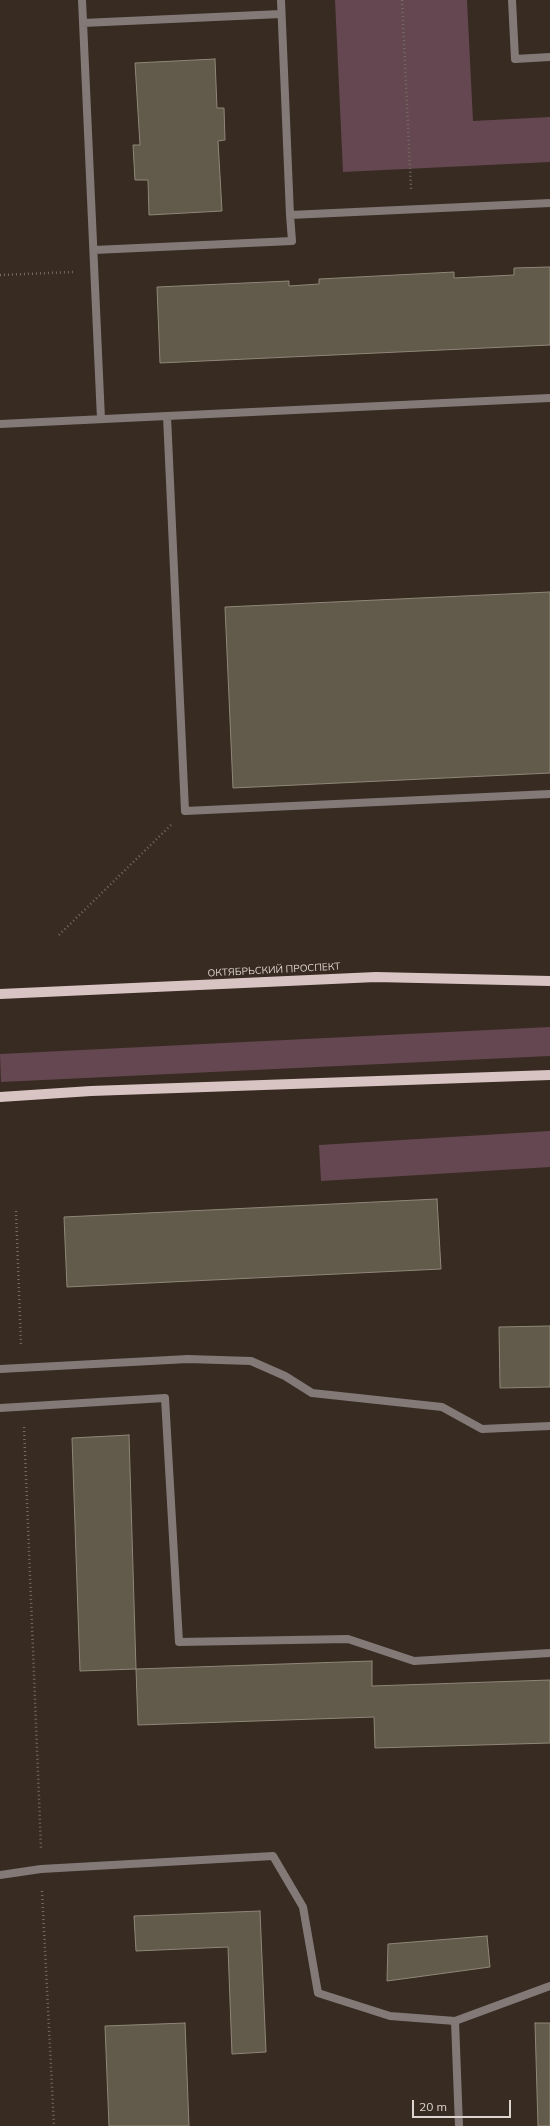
<!DOCTYPE html>
<meta charset="utf-8">
<style>
body{margin:0}
#map{position:relative;width:550px;height:2126px;overflow:hidden;background:#382b22;font-family:Mulish,sans-serif}
canvas{display:block}
.scale{position:absolute;left:412px;top:2100px;width:99px;height:18px;box-sizing:border-box;border:2px solid #ddd4cf;border-top:0;padding-left:5px;font-size:12px;line-height:14px;white-space:nowrap;color:#ddd4cf;-webkit-text-stroke:3px #382b22;paint-order:stroke}
</style>
<div id="map">
<canvas width="550" height="2126"></canvas>
<div class="scale">20 m</div>
</div>
<script>
const g = document.querySelector('canvas').getContext('2d');
g.lineJoin = 'round';
function fillPath(path, color) {
  g.fillStyle = color;
  g.fill(path, 'evenodd');
}
function poly(rows) {
  const path = new Path2D();
  for (const r of rows) {
    path.moveTo(r[0], r[1]);
    for (let i = 2; i < r.length; i += 2) path.lineTo(r[i], r[i + 1]);
  }
  return path;
}
function stroke(path, color, width, dash) {
  g.strokeStyle = color;
  g.lineWidth = width;
  g.lineCap = dash ? 'butt' : 'round';
  g.setLineDash(dash || []);
  g.stroke(path);
}
function write(font, color, halo, rows, align = 'center') {
  g.font = font + ' Mulish,sans-serif';
  g.lineWidth = 3;
  g.setLineDash([]);
  g.textBaseline = 'middle';
  g.strokeStyle = halo;
  g.fillStyle = color;
  for (const [text, x, y, turn = 0] of rows) {
    g.save();
    g.translate(x, y);
    g.rotate((+turn || 0) * Math.PI / 180);
    g.textAlign = isNaN(turn) ? turn : align;
    if (halo) g.strokeText(text, 0, 0);
    g.fillText(text, 0, 0);
    g.restore();
  }
}
const green = poly([
 [335,0,467,0,473,121,550,117,550,162,343,172],
 [550,1027,550,1056,1,1082,0,1054],
 [550,1131,550,1167,321,1181,319,1145]
]);
const building = poly([
 [215,59,217,108,224,108,225,140,218,141,222,211,149,215,148,180,135,180,133,145,140,145,135,63,215,59],
 [550,267,550,345,160,363,157,287,289,281,289,286,319,284,319,279,454,272,454,278,514,275,514,268,550,267],
 [550,592,550,773,233,788,225,607,550,592],
 [437,1199,441,1269,67,1287,64,1217,437,1199],
 [550,1326,550,1387,500,1388,499,1327,550,1326],
 [129,1435,136,1669,80,1671,72,1438,129,1435],
 [372,1661,372,1686,550,1680,550,1743,375,1748,374,1717,138,1725,136,1669,372,1661],
 [260,1911,266,2052,232,2054,228,1947,136,1951,134,1916,260,1911],
 [487,1936,490,1967,387,1981,388,1944,487,1936],
 [185,2023,189,2126,109,2126,105,2026,185,2023],
 [535,2023,550,2023,550,2126,538,2126,535,2023]
]);
const path = poly([
 [402,0,411,189],
 [0,275,73,272],
 [59,935,171,825],
 [16,1211,21,1346],
 [24,1427,41,1848],
 [42,1891,54,2126]
]);
const lane = poly([
 [82,0,101,419],
 [281,0,290,215,550,203],
 [512,0,515,59,550,57],
 [83,23,281,14],
 [94,250,292,241,290,215],
 [167,416,550,398],
 [0,424,167,416,185,811,550,794],
 [0,1369,188,1359,251,1361,285,1376,312,1393,442,1407,482,1429,550,1426],
 [0,1408,165,1398,179,1642,348,1639,414,1661,550,1653],
 [0,1875,41,1869,273,1856,303,1907,318,1993,390,2016,455,2021,550,1986],
 [455,2021,459,2126]
]);
const primary = poly([
 [0,994,376,977,550,981],
 [0,1097,91,1091,550,1075]
]);
const streetNames = [
 ["ОКТЯБРЬСКИЙ ПРОСПЕКТ",274,970,-3]
];
fillPath(green, '#654751');
fillPath(building, '#625a4b');
stroke(building, '#8f8777', 1);
stroke(path, '#756a62', 2.5, [1, 3]);
stroke(lane, '#837a78', 8);
stroke(primary, '#d8c5c3', 10);
write('10px', '#ddd4cf', '#382b22', streetNames);
</script>
